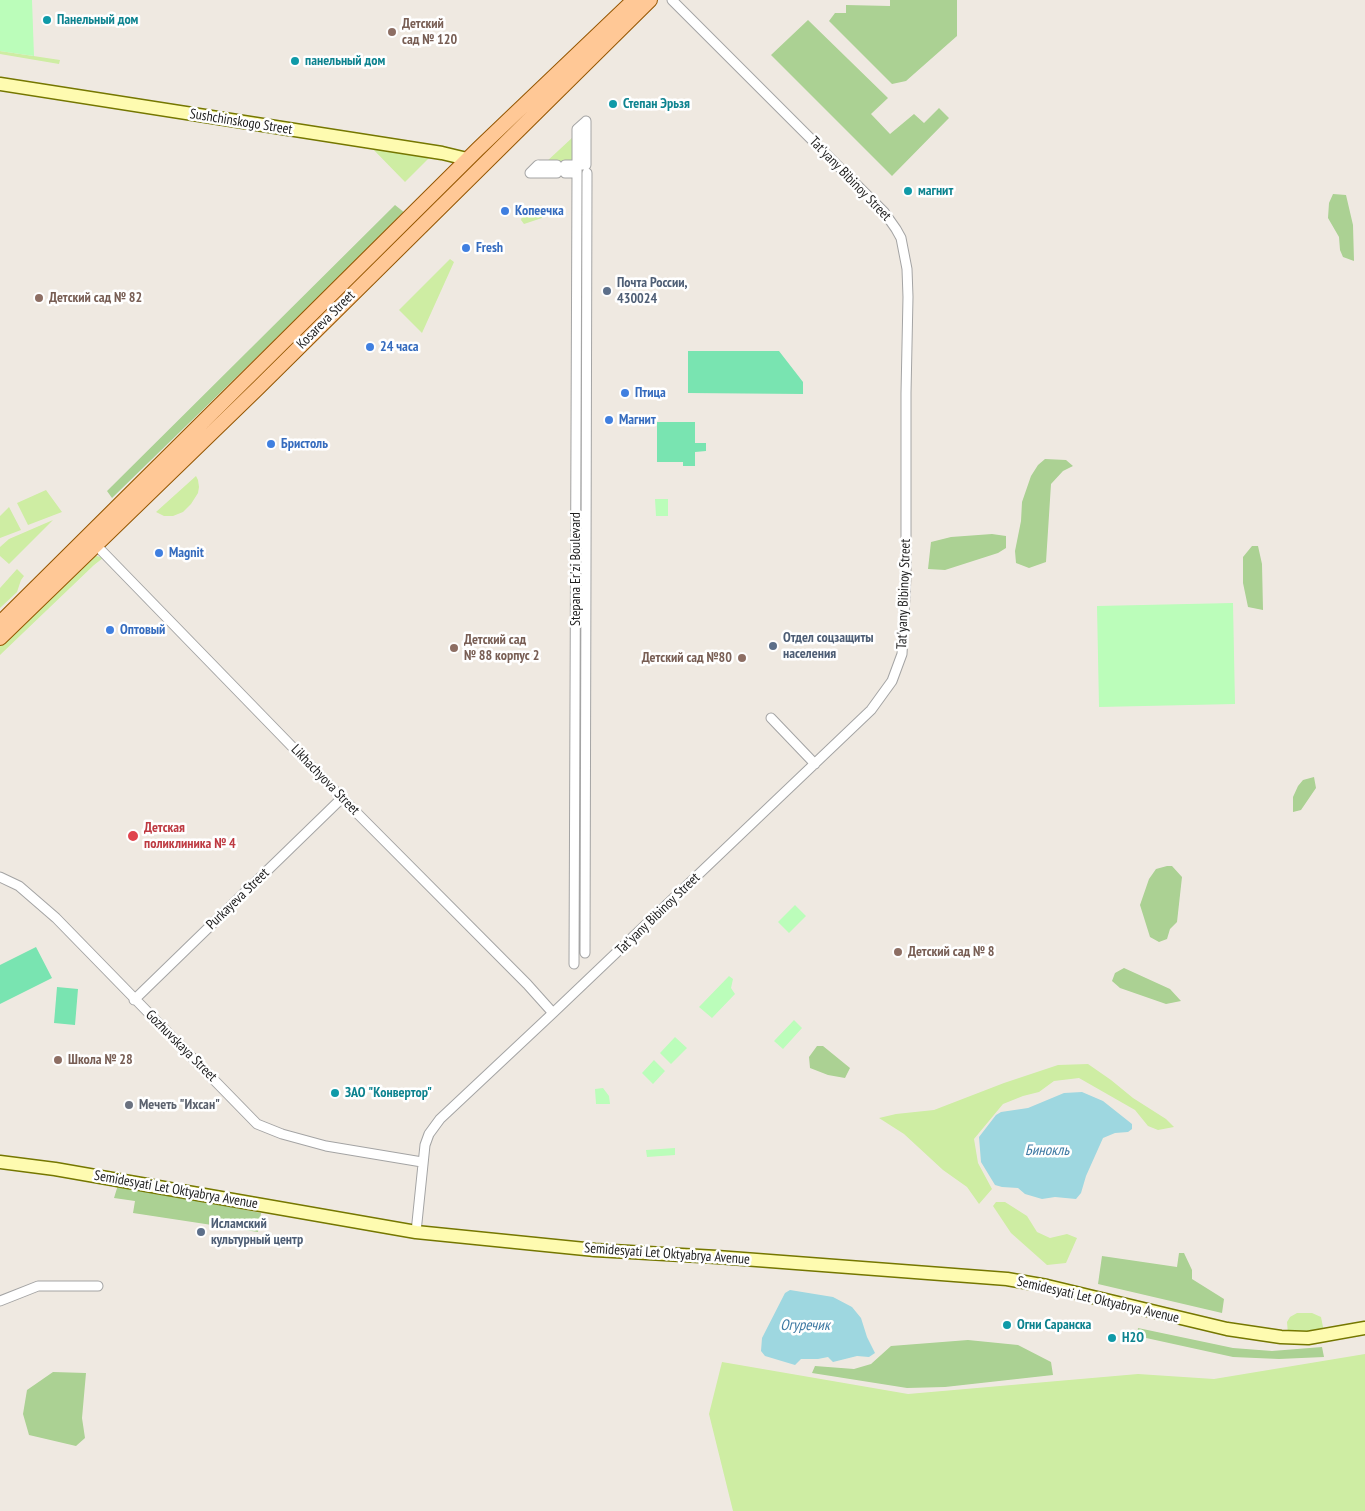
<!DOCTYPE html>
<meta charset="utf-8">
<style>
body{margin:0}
canvas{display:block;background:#efe9e1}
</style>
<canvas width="1365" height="1511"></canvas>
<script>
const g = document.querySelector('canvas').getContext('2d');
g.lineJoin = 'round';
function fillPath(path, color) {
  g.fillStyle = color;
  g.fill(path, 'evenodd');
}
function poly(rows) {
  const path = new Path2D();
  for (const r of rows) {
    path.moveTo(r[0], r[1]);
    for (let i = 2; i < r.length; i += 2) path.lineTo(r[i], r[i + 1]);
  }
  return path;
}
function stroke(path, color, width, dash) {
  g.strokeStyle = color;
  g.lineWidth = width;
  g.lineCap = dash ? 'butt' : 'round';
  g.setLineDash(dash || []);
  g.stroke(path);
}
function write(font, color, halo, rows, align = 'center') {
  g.font = font + ' "PT Sans Narrow",sans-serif';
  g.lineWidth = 5;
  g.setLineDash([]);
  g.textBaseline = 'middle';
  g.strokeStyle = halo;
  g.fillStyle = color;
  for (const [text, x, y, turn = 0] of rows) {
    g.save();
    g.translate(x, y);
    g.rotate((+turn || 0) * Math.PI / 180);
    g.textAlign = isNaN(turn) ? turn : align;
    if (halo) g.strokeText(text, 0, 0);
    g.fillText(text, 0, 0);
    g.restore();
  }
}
const grass = poly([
 [0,51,60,60,59,64,0,54],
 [573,137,574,162,545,163],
 [368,144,432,155,405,182],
 [531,208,539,208,542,210,542,218,524,224,521,220,522,216],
 [450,259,454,262,422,333,399,310],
 [196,476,198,480,199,487,198,493,191,504,183,512,173,516,164,516,156,512],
 [46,490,62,512,28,525,17,503],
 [9,507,21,530,0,538,0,516],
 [53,520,9,564,0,556,0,547,9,539],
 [93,556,97,556,103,558,94,565,0,655,0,646],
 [17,569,24,576,21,580,17,592,0,608,0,588],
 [1088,1064,1111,1080,1133,1098,1166,1119,1174,1127,1158,1130,1148,1126,1135,1110,1079,1078,1054,1081,1039,1092,1023,1096,1003,1104,974,1139,978,1163,992,1189,979,1204,967,1187,943,1170,904,1134,879,1118,896,1114,934,1110,1004,1083,1058,1065],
 [996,1202,1005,1202,1027,1216,1037,1232,1050,1238,1067,1234,1077,1238,1066,1263,1047,1265,1011,1233,993,1206],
 [1297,1313,1312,1313,1321,1317,1324,1332,1288,1334,1287,1322,1290,1317],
 [1365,1354,1365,1511,733,1511,709,1414,722,1362,908,1394,1138,1374,1214,1379]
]);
const forest = poly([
 [890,0,957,0,957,36,906,81,892,84,829,21,835,13,846,13,846,5,890,6],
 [808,20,888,98,871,114,890,134,914,114,924,123,939,108,949,118,892,176,771,55],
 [1333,194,1346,195,1353,225,1354,261,1343,257,1340,250,1339,237,1328,218,1329,203],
 [395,205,405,213,112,498,107,491],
 [1045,459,1066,460,1073,466,1063,471,1051,484,1046,562,1029,568,1016,563,1015,551,1021,521,1022,502,1031,476,1038,465],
 [992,534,1006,536,1006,548,998,553,945,570,928,569,931,542,951,537],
 [1252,546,1258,546,1262,564,1263,610,1248,607,1243,583,1243,557],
 [1314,777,1316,788,1301,810,1293,812,1293,797,1298,786,1303,780],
 [1167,866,1172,866,1182,877,1177,922,1170,929,1167,939,1159,942,1150,937,1140,905,1149,879,1156,869],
 [1124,968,1170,989,1181,1001,1166,1004,1120,988,1112,981,1115,973],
 [817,1046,823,1046,850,1068,845,1078,828,1075,810,1068,809,1057],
 [118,1185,261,1213,258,1232,133,1213,135,1201,114,1198],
 [1179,1253,1184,1253,1192,1270,1192,1279,1224,1299,1222,1313,1098,1284,1102,1256,1177,1267],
 [1138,1328,1233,1348,1272,1351,1322,1347,1324,1357,1279,1359,1233,1357,1137,1336],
 [968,1340,1018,1345,1051,1362,1053,1375,945,1387,907,1388,812,1373,815,1366,854,1369,871,1364,891,1346],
 [53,1372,86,1373,82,1418,85,1438,76,1446,29,1435,23,1414,27,1390]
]);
const park = poly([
 [0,0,32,0,34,56,0,51],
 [655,499,668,499,668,516,656,516],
 [1233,603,1235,704,1099,707,1097,606],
 [795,905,806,916,789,933,778,922],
 [729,976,733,979,731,988,735,994,712,1018,699,1007],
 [794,1020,802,1028,783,1049,774,1041],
 [675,1037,687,1048,671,1064,660,1053],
 [654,1060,665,1071,653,1084,642,1073],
 [603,1088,609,1096,610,1104,596,1104,595,1089],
 [675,1148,675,1155,647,1157,646,1150]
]);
const pitch = poly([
 [688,351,779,351,803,382,803,394,688,393],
 [657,422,695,422,695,443,706,443,706,451,695,452,695,466,683,466,683,462,657,462],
 [36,947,52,978,0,1004,0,965],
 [57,987,78,989,75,1025,54,1023]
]);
const water = poly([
 [1064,1093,1082,1092,1103,1101,1132,1124,1132,1129,1128,1132,1115,1133,1103,1138,1086,1176,1081,1193,1076,1199,1055,1197,1042,1199,1025,1194,1018,1188,1002,1187,995,1185,981,1162,979,1137,996,1115,1001,1112,1028,1108],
 [790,1290,833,1297,852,1307,861,1318,867,1337,875,1353,869,1357,857,1356,833,1362,828,1357,818,1359,801,1359,795,1365,765,1356,761,1351,762,1338,785,1293]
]);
const street = poly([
 [586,121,586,165,577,165,577,129,586,121],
 [538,165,557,165,557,173,530,173,538,165],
 [565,165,577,165,577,173,565,173,565,165],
 [96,545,342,798,527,984,553,1013],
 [771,718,815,764],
 [0,877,19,886,56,918,257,1124,282,1134,326,1146,422,1162],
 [585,953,587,173],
 [574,964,577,173],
 [134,1000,342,798],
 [416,1232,425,1145,429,1134,440,1119,553,1013,871,710,892,681,902,654,906,577,906,393,908,297,907,269,901,238,896,229,884,212,672,0],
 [0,1301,38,1286,98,1286]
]);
const secondary = poly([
 [0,84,442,153,467,159],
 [0,1162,55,1169,416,1232,595,1250,717,1257,1007,1279,1047,1286,1227,1329,1281,1337,1308,1338,1365,1328]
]);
const primary = poly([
 [0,623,478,149,634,0],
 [0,638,258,388,650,0]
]);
const markers = [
 [47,20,5,"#0f9aa8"],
 [392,32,5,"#8d6e63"],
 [295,61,5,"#0f9aa8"],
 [613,104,5,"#0f9aa8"],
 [908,191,5,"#0f9aa8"],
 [505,211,5,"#3f7fe0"],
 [466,248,5,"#3f7fe0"],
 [607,291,5,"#5c6f8a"],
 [39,298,5,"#8d6e63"],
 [370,347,5,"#3f7fe0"],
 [625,393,5,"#3f7fe0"],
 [609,420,5,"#3f7fe0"],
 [271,444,5,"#3f7fe0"],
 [159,553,5,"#3f7fe0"],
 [110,630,5,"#3f7fe0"],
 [773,646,5,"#5c6f8a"],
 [454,648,5,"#8d6e63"],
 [742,658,5,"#8d6e63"],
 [133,836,6,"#e0444e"],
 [898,952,5,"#8d6e63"],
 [58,1060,5,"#8d6e63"],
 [335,1093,5,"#0f9aa8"],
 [129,1105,5,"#6b7280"],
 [201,1232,5,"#5c6f8a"],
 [1007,1325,5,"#0f9aa8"],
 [1112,1338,5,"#0f9aa8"]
];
const cultureNames = [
 ["Панельный дом",57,20],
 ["панельный дом",305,61],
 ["Степан Эрьзя",623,104],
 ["магнит",918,191],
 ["ЗАО \"Конвертор\"",345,1093],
 ["Огни Саранска",1017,1325],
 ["H2O",1122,1338]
];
const educationNames = [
 ["Детский",402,24],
 ["сад № 120",402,40],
 ["Детский сад № 82",49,298],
 ["Детский сад",464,640],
 ["№ 88 корпус 2",464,656],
 ["Детский сад №80",732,658,"right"],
 ["Детский сад № 8",908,952],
 ["Школа № 28",68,1060]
];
const streetNames = [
 ["Sushchinskogo Street",241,122,9],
 ["Tat'yany Bibinoy Street",850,179,46],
 ["Kosareva Street",326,320,-45],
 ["Stepana Er'zi Boulevard",576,569,-90],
 ["Tat'yany Bibinoy Street",904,594,-88],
 ["Likhachyova Street",325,780,46],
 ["Purkayeva Street",238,899,-44],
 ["Tat'yany Bibinoy Street",658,914,-44],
 ["Gozhuvskaya Street",181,1046,45],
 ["Semidesyati Let Oktyabrya Avenue",176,1190,10],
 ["Semidesyati Let Oktyabrya Avenue",667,1254,4],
 ["Semidesyati Let Oktyabrya Avenue",1098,1300,13]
];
const shopNames = [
 ["Копеечка",515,211],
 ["Fresh",476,248],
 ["24 часа",380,347],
 ["Птица",635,393],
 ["Магнит",619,420],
 ["Бристоль",281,444],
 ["Magnit",169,553],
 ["Оптовый",120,630]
];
const serviceNames = [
 ["Почта России,",617,283],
 ["430024",617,299],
 ["Отдел соцзащиты",783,638],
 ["населения",783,654],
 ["Исламский",211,1224],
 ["культурный центр",211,1240]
];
const healthNames = [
 ["Детская",144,828],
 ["поликлиника № 4",144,844]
];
const worshipNames = [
 ["Мечеть \"Ихсан\"",139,1105]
];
const waterNames = [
 ["Бинокль",1047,1151],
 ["Огуречик",805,1326]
];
fillPath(grass, '#ceeda3');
fillPath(forest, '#abd193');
fillPath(park, '#bbfdba');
fillPath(pitch, '#79e4b1');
fillPath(water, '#9ed7e0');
stroke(street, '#a4a4a4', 11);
stroke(secondary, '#757700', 15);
stroke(primary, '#955600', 16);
stroke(street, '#fff', 9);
stroke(secondary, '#fefbb0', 12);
stroke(primary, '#ffc896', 14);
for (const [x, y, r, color] of markers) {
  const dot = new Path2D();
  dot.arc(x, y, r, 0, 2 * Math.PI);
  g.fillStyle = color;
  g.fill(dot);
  stroke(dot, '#fff', 2);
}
write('bold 14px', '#0d838f', '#fff', cultureNames, 'left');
write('bold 14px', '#785e54', '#fff', educationNames, 'left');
write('14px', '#1d1d1d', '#fff', streetNames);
write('bold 14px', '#366cbe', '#fff', shopNames, 'left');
write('bold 14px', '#4e5e75', '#fff', serviceNames, 'left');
write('bold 14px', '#be3a42', '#fff', healthNames, 'left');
write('bold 14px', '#5b616d', '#fff', worshipNames, 'left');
write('italic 15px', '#3e79a3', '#fff', waterNames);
</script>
